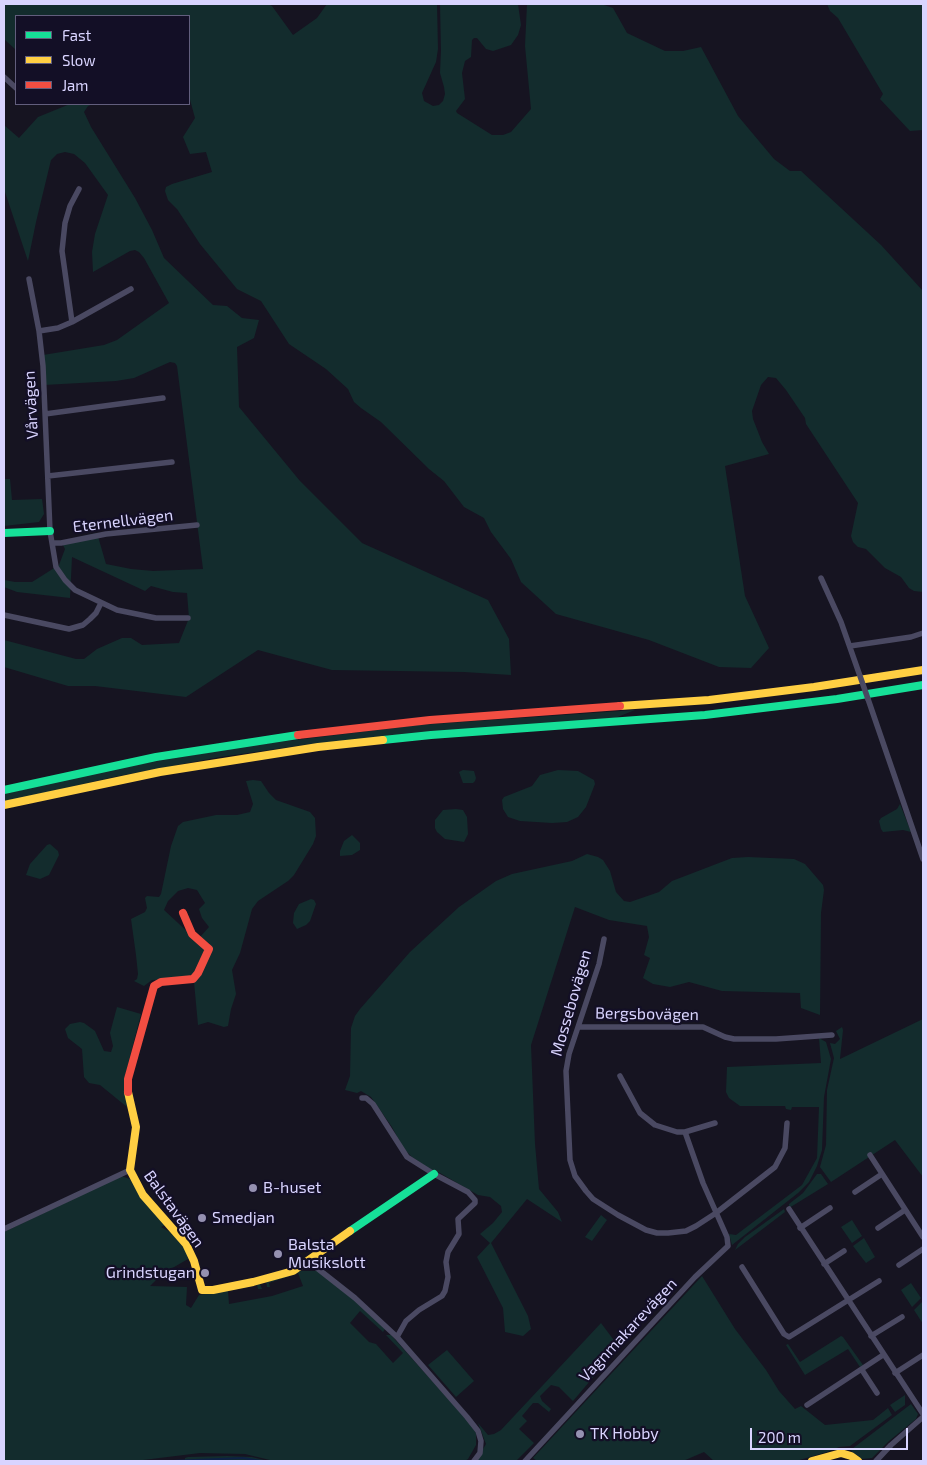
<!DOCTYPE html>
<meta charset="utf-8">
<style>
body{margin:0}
#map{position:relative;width:927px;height:1465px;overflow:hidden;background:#161421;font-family:"Exo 2",sans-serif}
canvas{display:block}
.frame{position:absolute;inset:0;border:5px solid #d9d4ff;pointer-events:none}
.legend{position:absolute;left:15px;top:15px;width:175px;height:90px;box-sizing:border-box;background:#130f26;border:1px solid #625e7d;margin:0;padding:6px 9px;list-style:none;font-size:15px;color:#d9d4ff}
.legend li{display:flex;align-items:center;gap:10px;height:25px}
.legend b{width:25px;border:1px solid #625e7d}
.scale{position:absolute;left:750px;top:1428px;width:158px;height:22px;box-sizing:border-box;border:2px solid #d9d4ff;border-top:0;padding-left:6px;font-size:15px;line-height:18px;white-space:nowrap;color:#d9d4ff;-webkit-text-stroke:4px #130f26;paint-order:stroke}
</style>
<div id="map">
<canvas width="927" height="1465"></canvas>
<div class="frame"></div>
<ul class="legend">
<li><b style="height:6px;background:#16e098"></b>Fast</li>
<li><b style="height:6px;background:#ffcf43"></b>Slow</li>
<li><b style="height:6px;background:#f24e42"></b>Jam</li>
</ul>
<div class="scale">200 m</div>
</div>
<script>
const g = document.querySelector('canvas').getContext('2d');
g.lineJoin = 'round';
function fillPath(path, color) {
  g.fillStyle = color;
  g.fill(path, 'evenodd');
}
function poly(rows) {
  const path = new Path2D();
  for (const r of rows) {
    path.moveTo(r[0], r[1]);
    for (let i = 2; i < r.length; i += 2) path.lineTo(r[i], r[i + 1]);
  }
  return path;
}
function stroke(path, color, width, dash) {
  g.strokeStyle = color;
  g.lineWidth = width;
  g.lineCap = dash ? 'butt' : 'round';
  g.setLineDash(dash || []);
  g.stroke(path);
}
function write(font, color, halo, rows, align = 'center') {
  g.font = font + ' "Exo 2",sans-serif';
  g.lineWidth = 4.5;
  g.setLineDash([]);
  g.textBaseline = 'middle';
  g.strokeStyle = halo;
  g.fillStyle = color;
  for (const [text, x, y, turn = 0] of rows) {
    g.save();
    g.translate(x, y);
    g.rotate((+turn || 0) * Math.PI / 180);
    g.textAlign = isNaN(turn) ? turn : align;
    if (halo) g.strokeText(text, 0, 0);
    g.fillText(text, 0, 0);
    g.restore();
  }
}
const green = poly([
 [4,4,268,4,272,6,293,35,317,18,327,4,437,4,438,49,436,62,422,93,424,101,433,106,439,105,443,101,445,94,444,87,440,73,441,51,440,4,518,4,521,25,518,35,511,45,493,51,486,49,477,38,474,38,472,40,471,57,465,61,462,73,465,99,456,111,457,113,492,135,503,135,511,132,531,109,525,46,527,4,601,4,613,8,627,33,665,51,683,51,701,47,738,116,774,159,790,171,801,171,881,245,923,291,923,592,914,591,909,588,901,577,885,568,866,549,858,547,853,542,851,536,858,503,806,424,805,418,786,390,776,378,768,377,761,385,752,411,753,419,762,442,769,454,725,466,745,596,769,648,751,668,719,667,649,640,556,614,521,582,511,559,491,532,484,518,464,507,444,481,429,469,381,422,361,408,354,402,348,389,326,369,289,344,261,301,237,289,200,244,177,209,168,200,165,191,166,187,172,184,212,172,206,152,190,154,183,137,195,118,189,96,189,16,16,16,16,50,4,39],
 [827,4,923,4,923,130,910,131,880,99,883,94,838,18,830,11],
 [70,104,93,104,88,106,84,112,91,127,135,198,152,230,164,258,213,305,227,306,242,318,259,320,254,338,237,347,239,407,300,481,362,543,488,600,509,639,511,675,464,672,332,670,258,650,186,697,95,686,68,686,4,667,4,640,76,659,84,659,97,649,122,638,131,638,142,645,179,643,189,618,187,593,173,592,151,586,145,591,72,557,70,598,17,592,4,587,4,580,15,582,32,582,59,565,65,549,61,541,97,533,106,564,131,569,153,571,203,569,177,366,175,363,170,362,134,378,116,381,44,385,43,355,104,345,117,340,169,303,144,258,139,252,135,250,130,251,93,272,92,252,95,234,108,195,85,163,74,154,65,152,57,154,51,160,36,222,28,261,4,189,4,125,19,138,38,117],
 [4,479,10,479,12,500,42,499,44,514,39,522,4,526],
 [635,710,615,718,311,744,220,757,114,777,4,802,4,794,118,768,246,746,419,725],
 [463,770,474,771,476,778,475,781,473,783,463,783,459,772],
 [558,770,578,771,594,780,595,784,586,807,578,817,567,822,552,823,520,821,508,817,503,809,502,800,504,797,532,786,540,775],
 [253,780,261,781,269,793,276,800,310,812,315,818,316,836,313,844,294,875,288,881,258,901,252,909,240,953,232,970,236,994,231,1009,228,1026,224,1027,208,1022,198,1025,194,982,210,949,210,944,200,937,209,927,202,918,199,909,205,903,197,890,188,888,178,891,168,901,164,910,205,948,194,976,187,979,152,980,144,986,134,981,137,979,138,974,136,955,131,919,145,912,147,908,145,898,147,896,159,897,161,894,171,846,178,826,183,822,216,815,237,815,250,812,253,804,246,781],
 [900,804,911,832,903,830,883,832,881,829,879,821,881,818,897,809],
 [456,809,463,810,467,817,468,834,464,842,445,839,437,832,435,828,435,820,443,810],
 [352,835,360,843,360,850,352,855,340,856,340,851,344,841],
 [50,844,58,851,59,855,49,875,40,879,26,875,30,864,47,845],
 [587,854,598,857,603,860,610,871,616,892,624,901,630,902,659,892,672,881,732,858,748,857,794,859,805,864,823,885,824,890,821,913,820,1015,801,1008,800,993,722,991,689,982,670,987,653,984,643,978,650,958,644,955,649,937,647,926,609,920,575,907,531,1045,535,1144,539,1189,558,1212,562,1222,527,1199,491,1243,528,1316,531,1329,523,1336,505,1332,503,1308,477,1257,490,1243,480,1234,493,1223,502,1212,501,1206,490,1197,478,1195,440,1173,431,1170,412,1157,403,1148,392,1127,371,1097,361,1091,357,1093,345,1090,350,1076,351,1028,355,1016,360,1009,410,952,459,907,496,881,512,874,572,861],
 [311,899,314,900,316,904,310,921,306,925,297,929,293,923,294,913,299,904],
 [117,1007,141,1014,125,1076,127,1107,100,1085,89,1083,84,1077,82,1049,68,1038,65,1029,70,1024,80,1022,84,1023,95,1031,104,1051,111,1052,113,1046,110,1033],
 [923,1019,923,1177,895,1140,831,1182,820,1167,826,1145,827,1090,834,1058,830,1043,835,1044,840,1039,836,1031,842,1027,843,1030,840,1059],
 [819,1038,826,1042,831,1059,824,1097,822,1150,817,1166,809,1182,798,1193,732,1245,729,1234,736,1235,802,1185,817,1158,819,1107,792,1107,791,1110,786,1109,785,1106,740,1106,729,1098,726,1092,727,1067,821,1063],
 [817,1174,821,1174,828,1184,789,1208,789,1204,803,1193],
 [121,1176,130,1179,138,1192,167,1224,161,1227,170,1232,185,1248,188,1259,162,1274,150,1286,187,1287,186,1305,191,1308,199,1295,260,1284,262,1289,258,1289,257,1285,228,1291,229,1304,272,1296,303,1286,298,1273,269,1283,270,1287,267,1287,266,1281,301,1271,318,1271,350,1296,385,1329,383,1332,360,1311,350,1323,369,1342,376,1344,393,1363,403,1353,386,1335,391,1335,467,1420,476,1433,476,1445,468,1459,465,1461,274,1461,245,1454,200,1453,135,1461,4,1461,4,1232],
 [784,1209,785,1212,735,1250,738,1244,745,1237],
 [601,1215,607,1220,592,1241,585,1237],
 [852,1220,862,1236,852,1243,841,1227],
 [864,1238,875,1257,866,1263,853,1246],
 [702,1276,735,1329,766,1370,779,1391,795,1409,801,1406,825,1425,873,1420,888,1408,892,1415,850,1446,839,1447,827,1452,796,1461,714,1461,704,1452,683,1461,537,1461,533,1458],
 [911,1283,921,1298,912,1307,901,1290],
 [923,1301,923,1324,914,1310],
 [601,1323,619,1347,573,1401,559,1387,551,1385,540,1396,542,1401,551,1409,549,1412,538,1403,533,1403,522,1416,527,1421,519,1429,534,1443,516,1461,476,1461,486,1444,478,1423,488,1435,494,1434,501,1430],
 [841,1336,843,1337,863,1365,860,1367,848,1349,805,1375,786,1345,788,1344,800,1362],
 [447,1350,474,1381,456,1397,428,1365],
 [905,1395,905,1405,895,1412,890,1405],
 [911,1404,918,1414,916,1419,889,1441,872,1458,862,1459,851,1451,852,1449],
 [227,1456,252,1457,268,1461,185,1461,185,1458,188,1457]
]);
const stream = poly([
 [172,1461,243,1458,261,1461]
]);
const street = poly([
 [4,77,16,88],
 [29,279,39,331,43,366,50,531,56,567,65,580,75,590,117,610,156,618,188,618],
 [72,322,62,251,65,223,70,206,79,189],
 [39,331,58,328,72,322,131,289],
 [45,414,163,398],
 [48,476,172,462],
 [52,543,61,543,106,534,197,525],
 [821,578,841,622,860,676],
 [4,615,69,629,83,625,90,619,96,613,101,603],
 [850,646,911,637,923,633],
 [868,699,923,859],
 [604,939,599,964,569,1054,566,1071,570,1160,575,1176,586,1191,593,1199,618,1215,646,1230,657,1233,668,1233,686,1231,696,1226,716,1213,775,1167,785,1148,787,1123],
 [579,1027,703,1027,725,1037,734,1039,776,1039,832,1035],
 [620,1076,640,1113,655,1125,677,1132,685,1132,715,1123],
 [362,1098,366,1098,373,1104,407,1157,434,1174,468,1192,475,1200,475,1203,458,1219,459,1234,448,1252,446,1262,448,1277,445,1291,442,1296,419,1310,406,1321,397,1337],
 [870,1155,923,1237],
 [855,1192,882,1174],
 [789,1209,923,1414],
 [800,1228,830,1208],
 [878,1228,905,1210],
 [4,1229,130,1170],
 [308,1261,355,1298,397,1337,467,1417,478,1431,481,1441,480,1453,474,1461],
 [824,1264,844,1251],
 [899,1265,923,1249],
 [742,1267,784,1334,789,1337,879,1281],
 [871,1336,902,1317],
 [862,1370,877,1393],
 [895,1373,923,1355],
 [807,1405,883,1355],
 [525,1461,695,1277,728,1246,727,1237,703,1183,685,1132],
 [876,1461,891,1445,923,1417]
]);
const fast = poly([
 [4,533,50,531],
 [383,740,431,735,705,715,837,699,923,685],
 [4,790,156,757,298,735],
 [350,1231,434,1174]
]);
const slow = poly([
 [620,706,709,700,814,687,923,670],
 [4,805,160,772,318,747,383,740],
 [128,1092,136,1127,130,1170,143,1195,186,1244,194,1261,202,1290,213,1290,253,1282,293,1271,350,1231],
 [812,1461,841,1453,851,1456,858,1461]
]);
const jam = poly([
 [298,735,430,720,620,706],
 [128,1092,128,1079,154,986,161,982,193,979,198,973,209,949,192,934,183,913]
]);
const streetBridge = poly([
 [860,676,868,699]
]);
const markers = [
 [253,1188,5,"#9591b1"],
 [202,1218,5,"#9591b1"],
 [278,1254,5,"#9591b1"],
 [205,1273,5,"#9591b1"],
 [580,1434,5,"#9591b1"]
];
const streetNames = [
 ["Vårvägen",31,405,-93],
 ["Eternellvägen",123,521,-7],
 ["Mossebovägen",571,1003,-74],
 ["Bergsbovägen",647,1014,1],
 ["Balstavägen",174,1209,54],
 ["Vagnmakarevägen",628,1330,-47]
];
const poiNames = [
 ["B-huset",263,1188],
 ["Smedjan",212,1218],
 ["Balsta",288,1245],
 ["Musikslott",288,1263],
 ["Grindstugan",195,1273,"right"],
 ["TK Hobby",590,1434]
];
fillPath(green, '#132c2d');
stroke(stream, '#0d2144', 2);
stroke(street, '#4a4962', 5.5);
stroke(fast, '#16e098', 8);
stroke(slow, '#ffcf43', 8);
stroke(jam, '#f24e42', 8);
stroke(streetBridge, '#4a4962', 5.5);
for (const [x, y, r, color] of markers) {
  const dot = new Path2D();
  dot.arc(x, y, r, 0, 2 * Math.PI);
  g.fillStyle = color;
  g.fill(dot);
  stroke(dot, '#130f26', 2);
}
write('16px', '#d9d4ff', '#130f26', streetNames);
write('16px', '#d9d4ff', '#130f26', poiNames, 'left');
</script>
